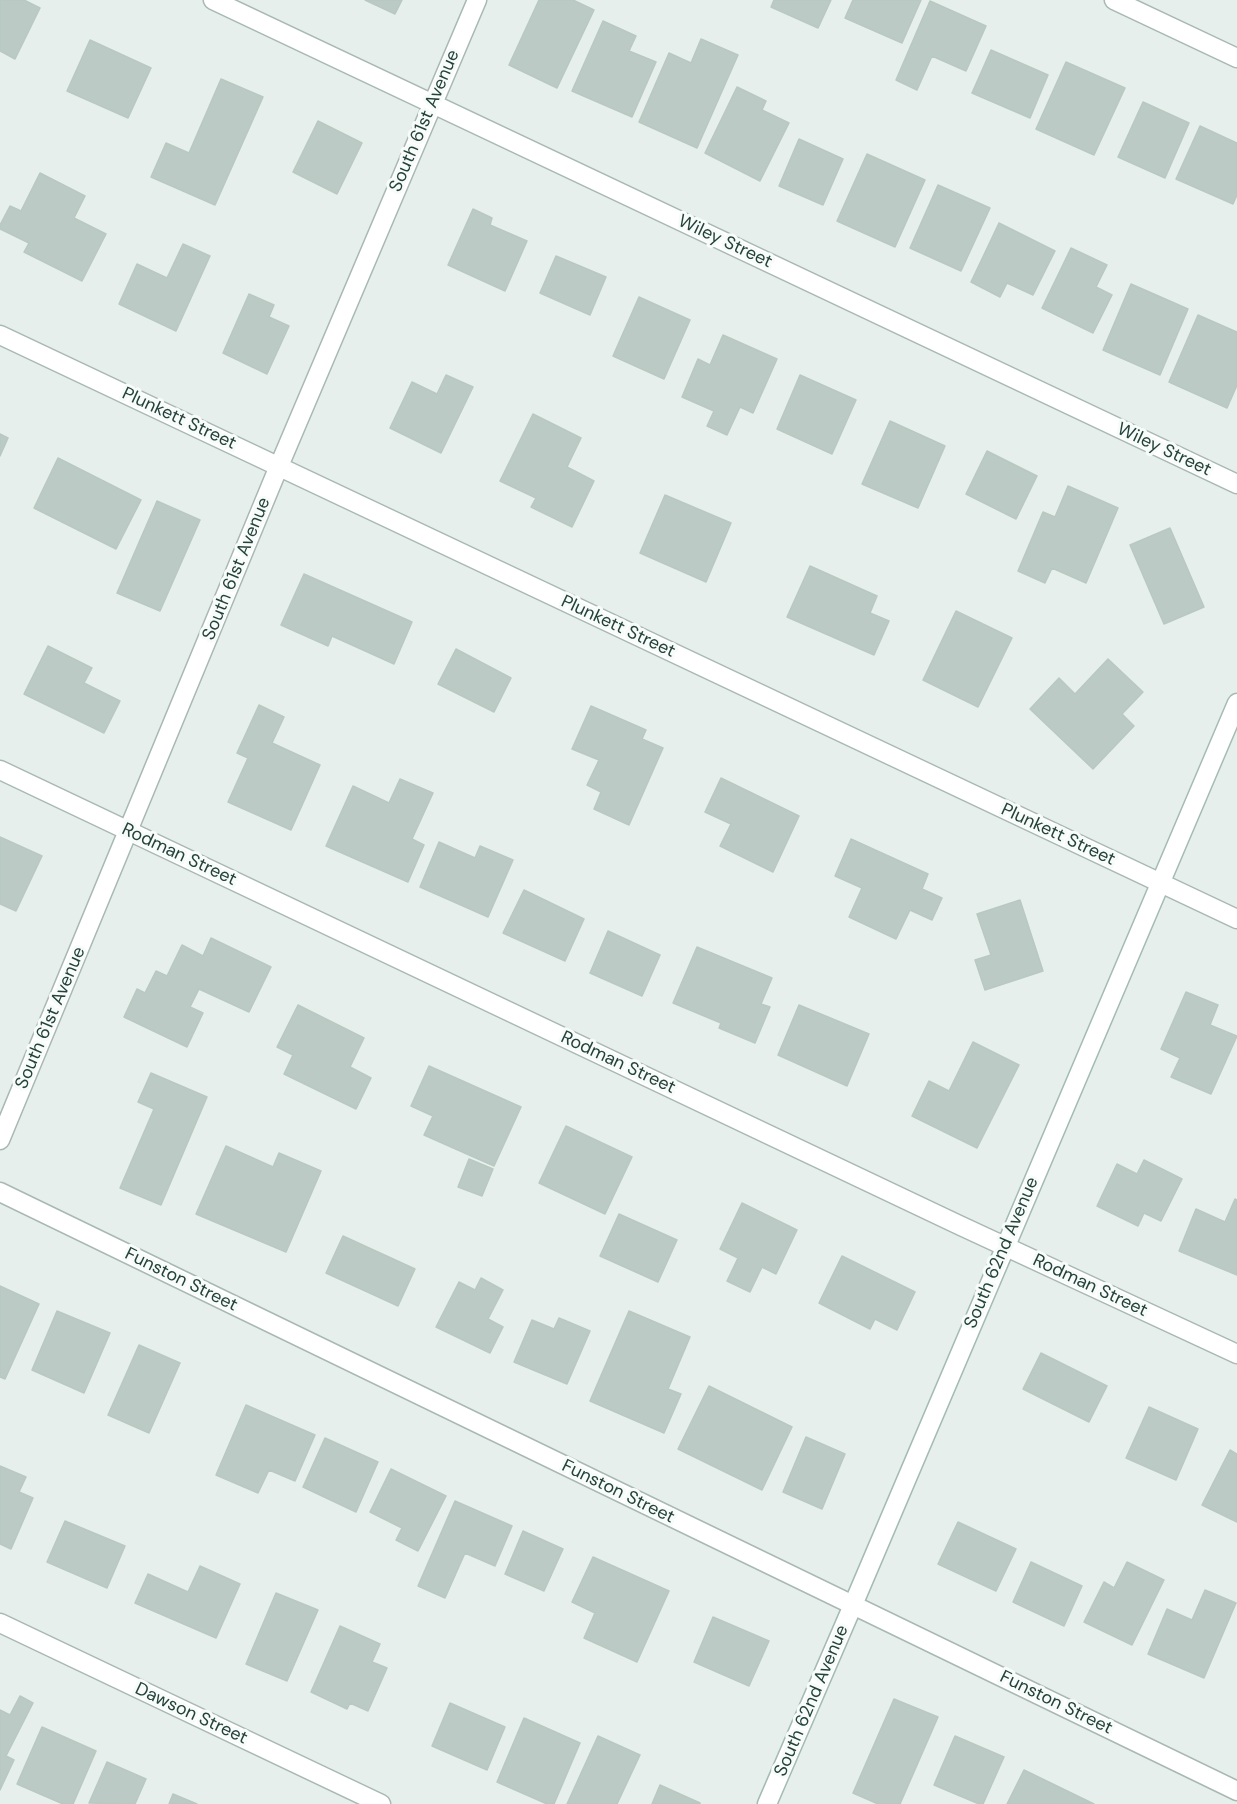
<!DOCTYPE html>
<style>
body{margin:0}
canvas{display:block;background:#e6efeb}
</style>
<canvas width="1237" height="1804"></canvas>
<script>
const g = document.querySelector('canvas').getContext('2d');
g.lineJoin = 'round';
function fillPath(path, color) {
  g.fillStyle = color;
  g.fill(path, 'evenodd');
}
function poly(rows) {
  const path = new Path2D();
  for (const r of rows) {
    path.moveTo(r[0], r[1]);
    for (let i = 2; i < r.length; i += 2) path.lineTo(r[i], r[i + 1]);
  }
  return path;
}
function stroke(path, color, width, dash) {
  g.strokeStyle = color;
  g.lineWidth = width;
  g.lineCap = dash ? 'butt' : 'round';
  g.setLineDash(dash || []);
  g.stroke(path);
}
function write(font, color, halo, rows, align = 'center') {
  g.font = font + ' "DM Sans",sans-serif';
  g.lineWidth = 6;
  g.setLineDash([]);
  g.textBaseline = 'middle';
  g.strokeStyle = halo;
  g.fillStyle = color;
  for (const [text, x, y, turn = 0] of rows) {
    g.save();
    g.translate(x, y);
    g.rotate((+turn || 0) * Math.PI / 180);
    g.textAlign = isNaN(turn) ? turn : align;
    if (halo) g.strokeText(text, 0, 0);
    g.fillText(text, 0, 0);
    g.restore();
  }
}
const building = poly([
 [0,0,24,0,40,8,15,59,0,51,0,0],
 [365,0,402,0,395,14,365,0],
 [539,0,573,0,594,10,557,88,509,65,539,0],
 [774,0,831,0,818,28,771,7,774,0],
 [853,0,921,0,902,43,845,18,853,0],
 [930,1,986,26,966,71,932,56,917,90,896,80,930,1],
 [603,21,636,36,629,51,656,62,632,117,572,91,603,21],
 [701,39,738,55,697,148,639,122,669,53,691,63,701,39],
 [90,40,151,68,128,118,67,91,90,40],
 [991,50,1048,75,1030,118,972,93,991,50],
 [1066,62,1125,88,1094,155,1036,129,1066,62],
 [221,79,263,97,215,205,151,177,166,143,189,153,221,79],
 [737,87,766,101,762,110,789,123,760,181,705,153,737,87],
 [1143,102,1189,123,1165,178,1118,157,1143,102],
 [318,121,362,143,337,194,293,172,318,121],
 [1200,126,1237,143,1237,195,1233,204,1176,179,1200,126],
 [799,139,843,159,823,205,779,186,799,139],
 [867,154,925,180,895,247,837,221,867,154],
 [40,173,85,196,74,218,106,234,82,281,24,252,29,243,0,229,0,225,10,206,21,211,40,173],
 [938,185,990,208,961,271,910,248,938,185],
 [473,209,492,218,490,225,527,241,505,291,448,265,473,209],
 [999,223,1055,251,1033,295,1007,283,1000,297,971,282,999,223],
 [183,244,210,256,176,331,119,304,137,264,167,278,183,244],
 [1071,248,1107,265,1096,287,1112,295,1093,333,1042,308,1071,248],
 [556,256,606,277,590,315,540,293,556,256],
 [1131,284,1188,309,1160,375,1103,350,1131,284],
 [249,294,274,305,269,317,289,326,267,374,223,353,249,294],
 [639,297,690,320,664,379,613,356,639,297],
 [1198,315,1237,332,1237,385,1227,408,1169,382,1198,315],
 [723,335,777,359,753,413,740,407,727,435,707,426,714,411,682,397,698,359,710,365,723,335],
 [446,375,473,387,441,453,390,428,412,382,437,394,446,375],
 [800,375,856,400,832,454,777,429,800,375],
 [533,414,581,438,567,467,594,481,572,527,531,507,536,498,500,481,533,414],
 [890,421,945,446,918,508,862,484,890,421],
 [0,434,8,438,0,456,0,434],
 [987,451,1037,476,1016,519,966,494,987,451],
 [58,458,141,500,116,549,34,508,58,458],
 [1068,486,1118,508,1086,583,1052,568,1045,583,1018,571,1043,512,1055,517,1068,486],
 [665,495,731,523,706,582,640,553,665,495],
 [157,501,200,520,160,611,117,593,157,501],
 [1170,528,1204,607,1164,624,1130,545,1170,528],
 [810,566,877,596,870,613,889,621,874,655,787,617,810,566],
 [304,574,412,622,394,664,332,636,328,646,281,625,304,574],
 [956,611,1012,638,978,707,923,680,956,611],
 [48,646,92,668,84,683,120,701,104,733,24,694,48,646],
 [456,649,511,678,494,712,438,684,456,649],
 [1108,659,1143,692,1122,714,1134,726,1093,769,1030,709,1059,678,1075,694,1108,659],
 [259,705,284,717,272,743,320,765,291,830,228,802,248,758,237,753,259,705],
 [591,706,646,730,642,739,663,748,629,825,594,809,601,792,587,785,599,760,572,749,591,706],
 [721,778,799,816,773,872,720,846,731,824,705,812,721,778],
 [400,779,433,793,412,839,424,845,408,882,326,846,353,786,389,803,400,779],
 [0,837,42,856,16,911,0,904,0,837],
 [851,839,928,874,922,889,942,898,932,920,910,910,896,939,849,917,862,888,835,876,851,839],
 [439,842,475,858,480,846,513,860,488,917,420,887,439,842],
 [524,890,584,919,565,961,503,933,524,890],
 [1020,900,1043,971,985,990,975,960,991,955,977,914,1020,900],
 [608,931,660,955,642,996,590,973,608,931],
 [211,938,271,967,249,1012,199,989,190,1007,203,1013,187,1047,124,1017,137,989,145,993,156,971,167,976,182,945,203,956,211,938],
 [697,947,772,978,761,1004,770,1007,755,1043,719,1028,721,1023,673,1003,697,947],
 [1186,992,1218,1005,1210,1025,1237,1036,1211,1094,1171,1077,1180,1058,1161,1049,1186,992],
 [298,1005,364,1038,350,1067,371,1078,356,1109,284,1074,293,1055,277,1047,298,1005],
 [799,1005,869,1034,847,1086,778,1055,799,1005],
 [973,1042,1019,1065,977,1148,912,1116,929,1081,949,1091,973,1042],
 [429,1066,521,1107,494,1166,424,1135,433,1116,411,1106,429,1066],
 [151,1073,207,1097,161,1205,120,1188,154,1109,138,1102,151,1073],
 [566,1126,632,1157,605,1214,539,1183,566,1126],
 [226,1146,273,1167,279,1153,321,1171,286,1252,196,1214,226,1146],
 [469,1159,493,1169,482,1196,458,1187,469,1159],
 [1144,1160,1182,1179,1161,1221,1144,1213,1138,1226,1097,1206,1117,1164,1137,1174,1144,1160],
 [1235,1199,1237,1200,1237,1275,1179,1251,1196,1209,1225,1222,1235,1199],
 [742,1203,797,1230,776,1274,762,1267,750,1292,727,1281,738,1258,720,1249,742,1203],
 [619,1214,677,1240,658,1282,600,1256,619,1214],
 [343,1236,415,1269,398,1306,326,1273,343,1236],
 [842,1256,915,1292,897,1330,875,1319,870,1329,819,1303,842,1256],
 [481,1278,503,1290,488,1319,503,1327,490,1353,436,1327,459,1282,475,1290,481,1278],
 [0,1286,39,1304,5,1379,0,1377,0,1286],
 [57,1311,110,1333,84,1393,32,1370,57,1311],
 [629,1311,690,1337,668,1389,681,1394,664,1433,590,1401,629,1311],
 [559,1318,590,1331,567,1384,514,1362,532,1320,554,1329,559,1318],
 [139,1345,180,1363,149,1433,108,1415,139,1345],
 [1041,1353,1107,1386,1089,1422,1023,1389,1041,1353],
 [709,1386,792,1427,762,1490,678,1449,709,1386],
 [246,1405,315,1435,295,1481,269,1470,258,1493,216,1475,246,1405],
 [1149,1407,1198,1429,1176,1480,1126,1458,1149,1407],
 [806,1437,845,1454,822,1509,783,1492,806,1437],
 [325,1438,378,1462,356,1512,303,1487,325,1438],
 [1230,1450,1237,1454,1237,1522,1202,1505,1230,1450],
 [0,1466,26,1477,19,1492,33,1498,11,1549,0,1544,0,1466],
 [391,1469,446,1496,418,1551,396,1540,402,1528,370,1512,391,1469],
 [455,1501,512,1526,495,1566,465,1553,445,1598,418,1586,455,1501],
 [65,1521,125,1546,107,1588,47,1562,65,1521],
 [958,1522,1016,1549,996,1591,938,1564,958,1522],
 [523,1531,563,1549,544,1591,505,1574,523,1531],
 [593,1557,669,1591,637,1662,584,1638,595,1613,572,1602,593,1557],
 [1031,1562,1082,1586,1064,1626,1013,1602,1031,1562],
 [1127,1562,1164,1580,1132,1645,1084,1622,1104,1582,1114,1588,1127,1562],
 [200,1566,240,1584,216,1638,135,1603,148,1574,188,1592,200,1566],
 [1205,1590,1236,1603,1204,1678,1148,1654,1167,1609,1192,1620,1205,1590],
 [276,1593,318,1610,287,1681,246,1664,276,1593],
 [713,1617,769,1641,749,1686,694,1662,713,1617],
 [340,1626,380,1644,372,1662,387,1668,368,1711,350,1703,347,1709,311,1692,340,1626],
 [20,1696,33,1703,6,1756,14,1760,0,1790,0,1710,10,1715,20,1696],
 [894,1699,938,1717,900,1804,878,1804,853,1793,894,1699],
 [450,1703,505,1727,487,1770,432,1746,450,1703],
 [524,1718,580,1743,554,1804,547,1804,497,1782,524,1718],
 [42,1727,96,1751,73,1804,63,1804,17,1784,42,1727],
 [598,1736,640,1755,617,1804,567,1804,598,1736],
 [955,1736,1004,1757,983,1804,979,1804,934,1785,955,1736],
 [107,1762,146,1779,135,1804,89,1803,107,1762],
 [1024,1770,1094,1804,1007,1804,1024,1770],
 [660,1785,700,1803,700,1804,652,1804,660,1785],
 [173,1794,197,1804,169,1804,173,1794]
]);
const street = poly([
 [213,0,1237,484],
 [1114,0,1237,58],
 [0,335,1237,919],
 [0,770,959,1225,1237,1354],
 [0,1140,279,466,477,0],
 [0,1192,1237,1791],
 [0,1623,381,1804]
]);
const secondary = poly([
 [767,1804,853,1605,1237,703]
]);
const streetNames = [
 ["South 61st Avenue",425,121,-67],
 ["Wiley Street",725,242,25],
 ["Plunkett Street",179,419,25],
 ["Wiley Street",1164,450,25],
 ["South 61st Avenue",237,569,-68],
 ["Plunkett Street",618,627,25],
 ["Plunkett Street",1058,835,25],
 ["Rodman Street",179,855,25],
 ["South 61st Avenue",51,1018,-67],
 ["Rodman Street",618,1063,25],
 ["South 62nd Avenue",1002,1253,-67],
 ["Funston Street",181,1280,26],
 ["Rodman Street",1090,1286,25],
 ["Funston Street",618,1492,26],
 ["South 62nd Avenue",812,1701,-67],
 ["Funston Street",1056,1703,26],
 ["Dawson Street",191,1714,25]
];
fillPath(building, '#bbcac4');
stroke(building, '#b8c9c2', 1.5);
stroke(street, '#a8b8b2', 21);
stroke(secondary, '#a4bbb3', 21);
stroke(street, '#fff', 18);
stroke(secondary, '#fff', 18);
write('18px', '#24423a', '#f7fbf9', streetNames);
</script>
